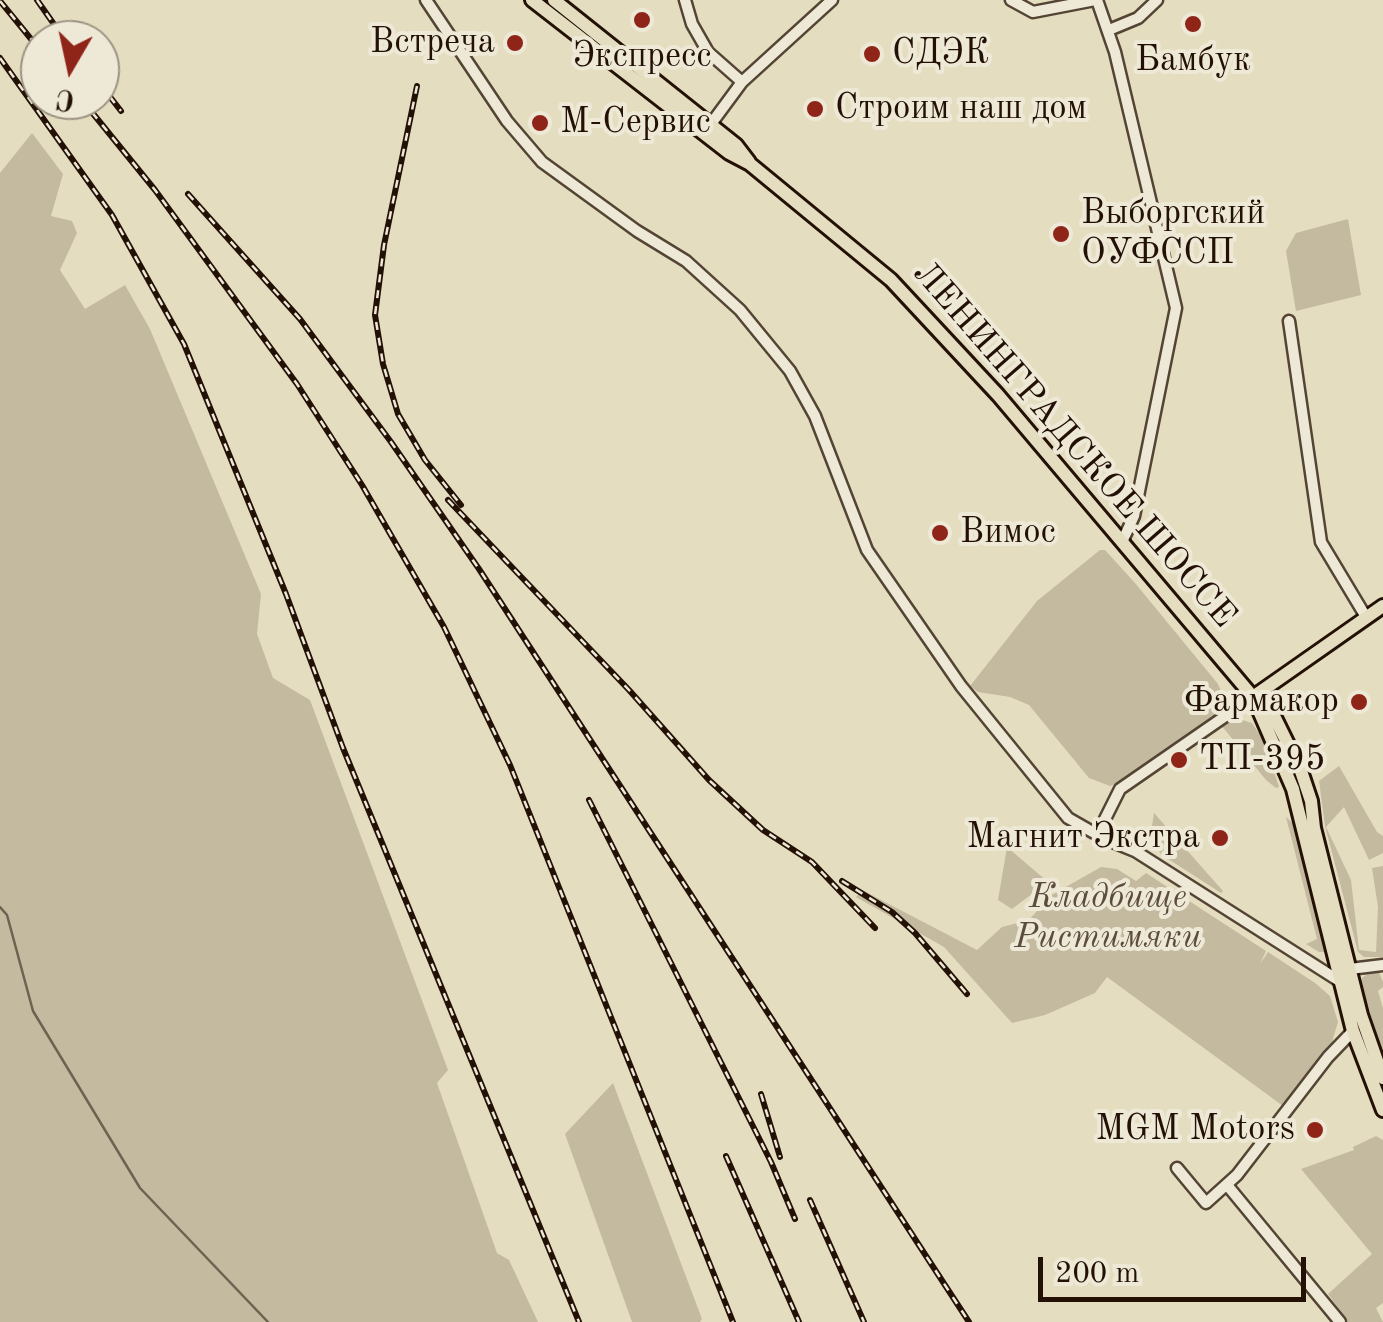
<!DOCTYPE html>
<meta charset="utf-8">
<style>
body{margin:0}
#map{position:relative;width:1383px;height:1322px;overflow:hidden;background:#e5ddc0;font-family:"Old Standard TT",serif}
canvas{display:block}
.north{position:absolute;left:20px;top:20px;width:100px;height:100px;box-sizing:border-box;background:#eee9d6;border:2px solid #9d9383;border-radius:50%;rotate:189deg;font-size:28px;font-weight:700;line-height:40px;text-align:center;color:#241106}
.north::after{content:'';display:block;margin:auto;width:35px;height:45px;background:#8f2418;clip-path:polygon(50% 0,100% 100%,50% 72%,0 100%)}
.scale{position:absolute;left:1038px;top:1257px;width:268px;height:45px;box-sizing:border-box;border:5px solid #241106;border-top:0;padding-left:12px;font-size:30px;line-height:35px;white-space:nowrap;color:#241106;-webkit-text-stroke:8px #eee9d6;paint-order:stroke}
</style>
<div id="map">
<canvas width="1383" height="1322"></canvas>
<div class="north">С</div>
<div class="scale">200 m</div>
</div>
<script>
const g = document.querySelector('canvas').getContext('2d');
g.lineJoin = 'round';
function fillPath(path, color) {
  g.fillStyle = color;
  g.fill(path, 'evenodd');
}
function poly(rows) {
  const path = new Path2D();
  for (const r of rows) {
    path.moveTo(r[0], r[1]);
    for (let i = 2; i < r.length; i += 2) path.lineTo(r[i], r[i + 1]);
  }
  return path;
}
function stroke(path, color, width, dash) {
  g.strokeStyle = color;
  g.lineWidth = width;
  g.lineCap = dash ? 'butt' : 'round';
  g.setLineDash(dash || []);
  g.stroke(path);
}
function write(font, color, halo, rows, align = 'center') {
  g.font = font + ' "Old Standard TT",serif';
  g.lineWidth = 8;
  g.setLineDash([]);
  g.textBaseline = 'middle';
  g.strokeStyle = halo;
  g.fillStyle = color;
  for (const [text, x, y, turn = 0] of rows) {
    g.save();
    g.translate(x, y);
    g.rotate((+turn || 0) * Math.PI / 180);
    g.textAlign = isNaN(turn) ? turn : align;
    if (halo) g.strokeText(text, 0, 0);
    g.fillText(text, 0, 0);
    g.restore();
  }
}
const green = poly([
 [32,133,63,174,51,216,72,221,77,233,60,270,85,309,125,285,150,329,261,594,257,634,273,678,310,700,448,1070,437,1083,497,1253,509,1260,538,1322,0,1322,0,173],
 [1348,219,1361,295,1296,311,1286,251,1296,233],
 [1100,550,1105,550,1135,583,1218,684,1225,700,1221,713,1212,720,1126,780,1110,786,1089,778,1029,705,1010,697,978,692,970,686,1037,601],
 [1236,718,1252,723,1264,741,1279,787,1276,788,1266,780,1221,725],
 [1339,766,1377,832,1383,836,1383,853,1369,860,1344,807,1326,827,1351,880,1359,950,1376,952,1378,907,1372,868,1383,866,1383,957,1364,957,1358,952,1325,826,1319,781],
 [1154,813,1223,891,1221,893,1162,855,1150,839],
 [1286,817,1296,826,1328,948,1325,952,1319,952,1306,944,1317,939],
 [1007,847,1048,882,1012,909,998,900],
 [1101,867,1117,869,1136,881,1146,873,1266,951,1260,964,1268,952,1315,983,1330,996,1338,1022,1331,1045,1283,1106,1107,977,1095,993,1045,1015,1012,1023,944,947,856,897,862,890,977,950,1002,927,1029,920,1050,896],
 [1374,969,1379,972,1383,982,1383,987,1378,991,1383,1008,1383,1054,1361,985,1362,978],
 [613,1083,702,1319,700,1322,632,1322,565,1134],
 [1376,1136,1383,1140,1383,1303,1376,1308,1383,1322,1348,1322,1328,1294,1372,1254,1301,1169,1354,1150,1353,1147]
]);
const stream = poly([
 [0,907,7,915,33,1011,140,1188,268,1322]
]);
const minor = poly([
 [426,0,507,121,542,162,637,231,686,261,740,310,790,371,815,416,867,550,961,686,1068,818,1103,838,1135,851,1341,982],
 [685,0,692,24,708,52,742,82],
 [1011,0,1033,12,1095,0],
 [1097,0,1115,52,1176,308,1134,516,1122,542],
 [1109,30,1138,18,1157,0],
 [708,128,742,82,832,0],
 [1289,321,1321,542,1366,617],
 [1097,835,1120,789,1253,697],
 [1350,969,1383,965],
 [1177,1168,1206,1203,1237,1175,1328,1057,1353,1031],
 [1227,1185,1340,1322]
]);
const major = poly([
 [532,0,729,153,750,164,891,280,998,395,1253,697,1274,716,1301,771,1311,801,1314,828,1361,1015,1383,1078],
 [554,0,736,145,749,162],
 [1253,697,1383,606],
 [1254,699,1293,789,1353,1031,1383,1110]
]);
const rail = poly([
 [37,0,65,40],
 [0,1,40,50],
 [0,58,112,215,184,344,286,594,343,748,579,1322],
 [100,84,121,111],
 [417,86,384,245,375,315,383,364,398,414,425,460,461,505],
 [82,100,155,190,297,384,362,485,444,627,510,765,733,1322],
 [188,194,300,319,391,442,479,569,969,1322],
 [448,500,629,690,709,780,763,830,812,862,875,928],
 [589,800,771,1162,795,1219],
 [842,881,892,912,915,933,967,994],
 [761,1094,780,1157],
 [726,1156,799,1322],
 [810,1200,864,1322]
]);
const markers = [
 [642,20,10,"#8f2418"],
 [1193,24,10,"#8f2418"],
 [515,43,10,"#8f2418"],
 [872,54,10,"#8f2418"],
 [815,109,10,"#8f2418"],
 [540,123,10,"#8f2418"],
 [1061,234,10,"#8f2418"],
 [940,533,10,"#8f2418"],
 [1359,702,10,"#8f2418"],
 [1179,760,10,"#8f2418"],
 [1220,838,10,"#8f2418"],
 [1315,1130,10,"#8f2418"]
];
const poiNames = [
 ["Встреча",495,43,"right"],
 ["СДЭК",892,54],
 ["Экспресс",642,57,"center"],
 ["Бамбук",1193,61,"center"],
 ["Строим наш дом",835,109],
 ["М-Сервис",560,123],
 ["Выборгский",1081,214],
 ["ОУФССП",1081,254],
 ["Вимос",960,533],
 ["Фармакор",1339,702,"right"],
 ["ТП-395",1199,760],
 ["Магнит Экстра",1200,838,"right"],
 ["MGM Motors",1295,1130,"right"]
];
const streetNames = [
 ["ЛЕНИНГРАДСКОЕ ШОССЕ",1074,445,49]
];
const parkNames = [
 ["Кладбище",1108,898],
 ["Ристимяки",1108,938]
];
fillPath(green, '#c4baa0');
stroke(stream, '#706250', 2.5);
stroke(minor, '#544434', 15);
stroke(major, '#241106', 18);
stroke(minor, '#eee9d6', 10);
stroke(major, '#e5ddc0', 12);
stroke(rail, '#241106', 6);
stroke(rail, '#eee9d6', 2.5, [8]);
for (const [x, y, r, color] of markers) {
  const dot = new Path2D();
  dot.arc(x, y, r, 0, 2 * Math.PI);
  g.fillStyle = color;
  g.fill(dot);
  stroke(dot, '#eee9d6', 4);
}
write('35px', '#241106', '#eee9d6', poiNames, 'left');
write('35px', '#241106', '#eee9d6', streetNames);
write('italic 35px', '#5c4c3c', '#eee9d6', parkNames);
</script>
